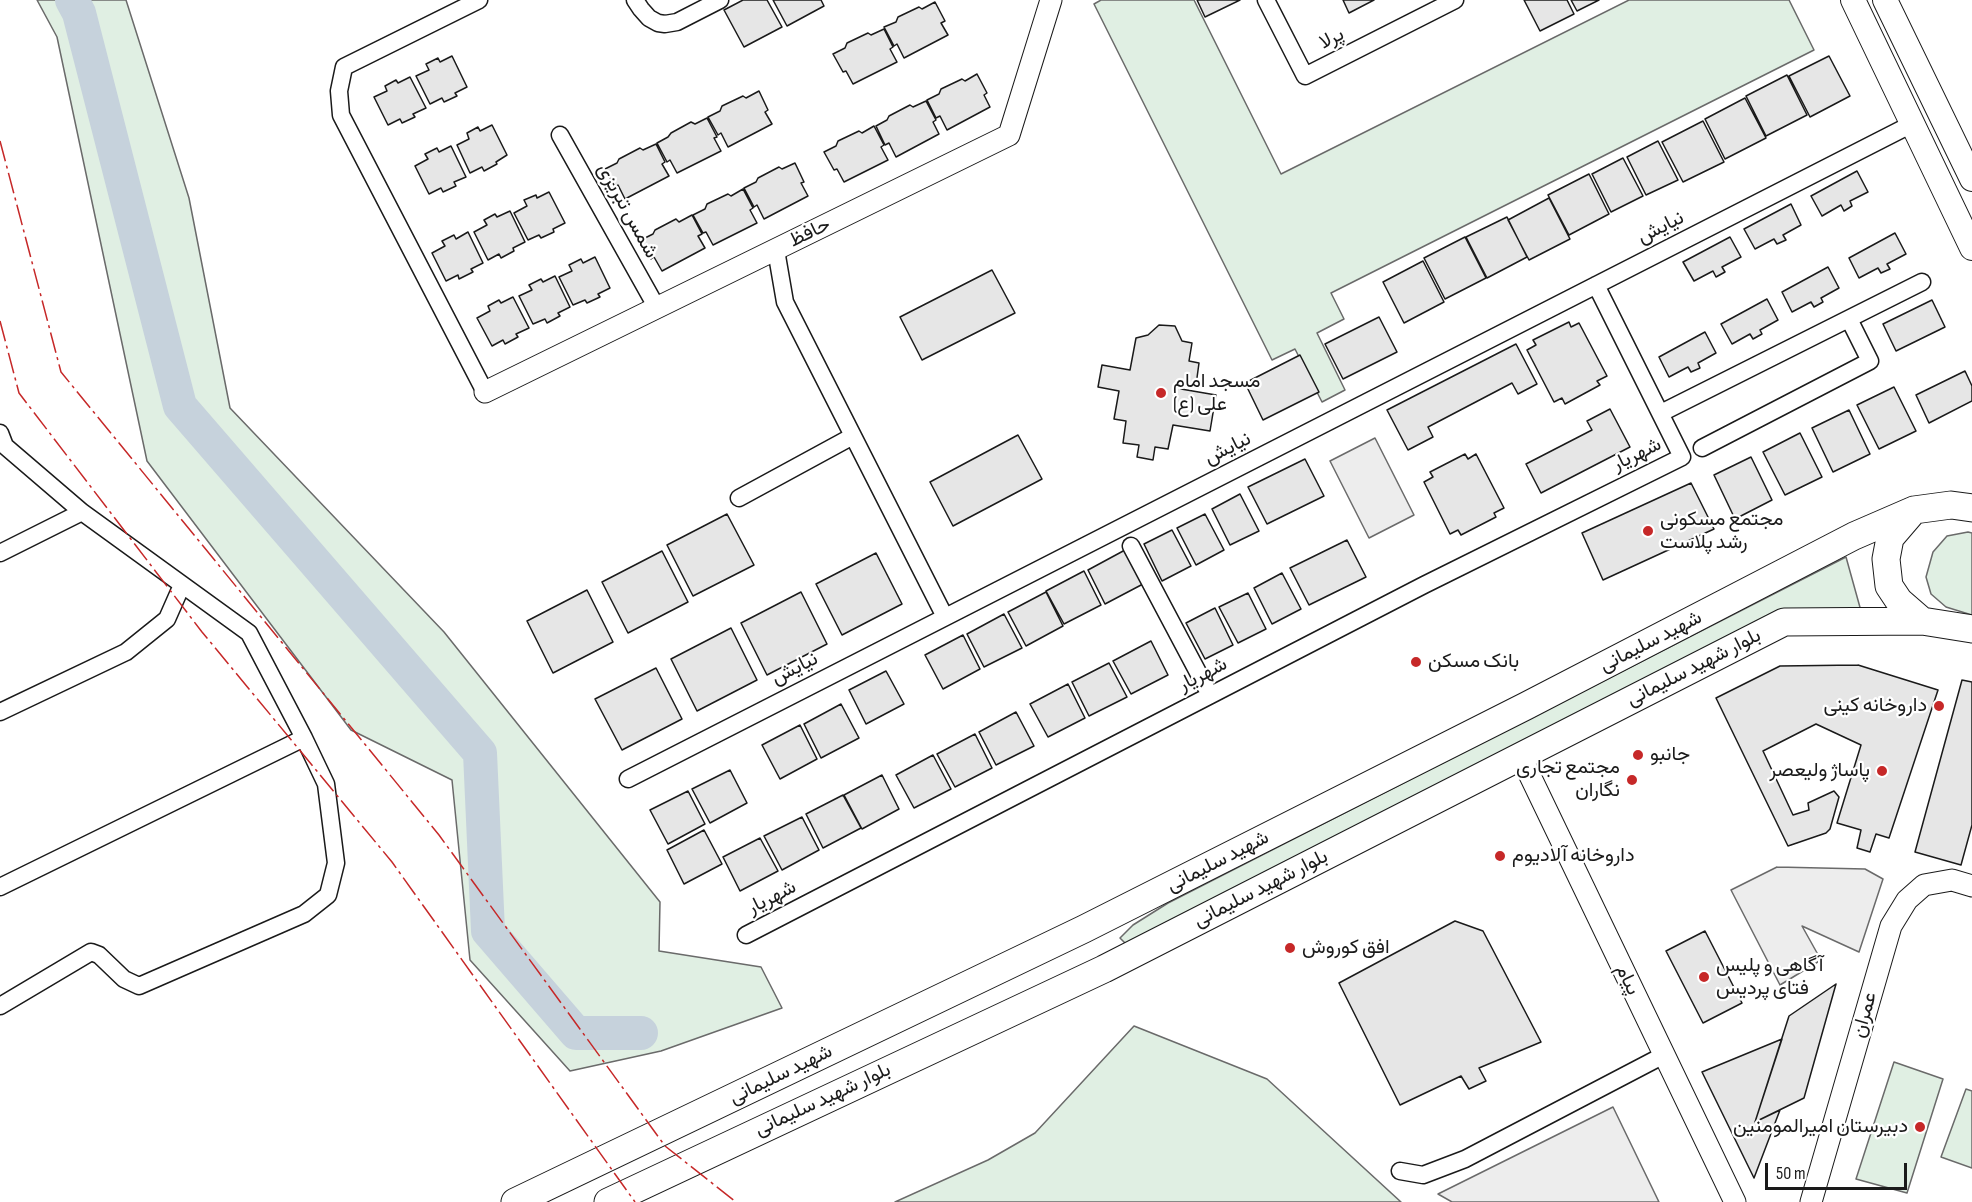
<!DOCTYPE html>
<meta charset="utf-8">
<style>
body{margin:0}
#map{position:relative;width:1972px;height:1202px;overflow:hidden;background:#fff;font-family:"Sofia Sans Condensed",sans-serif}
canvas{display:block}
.scale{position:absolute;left:1765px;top:1163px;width:142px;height:27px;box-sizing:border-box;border:3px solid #1a1a1a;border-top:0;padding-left:8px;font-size:18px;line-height:21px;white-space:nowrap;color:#1a1a1a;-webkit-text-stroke:4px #fff;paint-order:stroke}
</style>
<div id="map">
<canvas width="1972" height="1202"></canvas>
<div class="scale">50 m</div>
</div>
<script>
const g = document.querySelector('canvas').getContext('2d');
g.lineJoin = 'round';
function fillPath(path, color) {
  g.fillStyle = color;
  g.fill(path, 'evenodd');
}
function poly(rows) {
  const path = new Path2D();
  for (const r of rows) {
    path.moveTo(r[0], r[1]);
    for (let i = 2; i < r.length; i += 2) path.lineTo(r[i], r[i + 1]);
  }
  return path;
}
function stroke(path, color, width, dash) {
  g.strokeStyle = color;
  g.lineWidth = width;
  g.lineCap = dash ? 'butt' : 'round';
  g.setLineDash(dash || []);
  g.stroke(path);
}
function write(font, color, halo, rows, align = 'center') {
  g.font = font + ' "Sofia Sans Condensed",Vazirmatn,sans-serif';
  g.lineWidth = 4.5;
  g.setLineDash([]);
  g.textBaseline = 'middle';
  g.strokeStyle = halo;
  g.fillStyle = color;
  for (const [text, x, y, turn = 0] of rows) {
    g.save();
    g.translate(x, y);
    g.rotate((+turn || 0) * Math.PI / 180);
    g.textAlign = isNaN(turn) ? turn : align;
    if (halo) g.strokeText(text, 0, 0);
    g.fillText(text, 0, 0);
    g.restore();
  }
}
const green = poly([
 [37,0,126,0,189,198,230,408,444,632,660,902,659,951,761,967,782,1008,661,1051,570,1071,470,960,452,780,351,730,147,461,57,37,37,0],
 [1101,0,1194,0,1281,174,1629,0,1789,0,1814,50,1331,293,1344,319,1317,333,1345,390,1322,402,1295,349,1272,360,1094,4,1101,0],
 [1968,532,1972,533,1972,615,1946,607,1931,594,1926,577,1933,552,1947,536,1968,532],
 [1846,557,1861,611,1779,612,1126,944,1120,938,1133,925,1168,903,1846,557],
 [1134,1026,1267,1079,1401,1202,895,1202,988,1160,1035,1133,1134,1026],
 [1894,1062,1943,1079,1907,1193,1856,1179,1894,1062],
 [1966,1089,1972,1091,1972,1168,1941,1157,1966,1089]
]);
const parking = poly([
 [1375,438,1414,515,1369,538,1330,461,1375,438],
 [1777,867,1865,869,1883,879,1859,952,1802,926,1821,960,1780,985,1731,890,1777,867],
 [1613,1107,1659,1202,1452,1202,1438,1194,1613,1107]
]);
const river = poly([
 [72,0,79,13,180,406,480,753,488,931,576,1033,641,1033]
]);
const building = poly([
 [743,0,767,0,782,27,744,47,724,10,743,0],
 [773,0,821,0,824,6,787,26,773,0],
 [1197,0,1240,0,1205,17,1197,0],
 [1343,0,1374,0,1349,13,1343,0],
 [1524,0,1567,0,1574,14,1540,31,1524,0],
 [1571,0,1599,0,1577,11,1571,0],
 [935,2,945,21,941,23,948,35,904,58,897,44,894,46,884,27,896,22,898,17,919,7,922,9,935,2],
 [884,29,893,47,890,49,897,62,853,84,846,71,843,72,833,54,845,48,847,43,868,33,871,35,884,29],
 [452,56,467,87,455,93,457,96,444,102,442,98,430,104,416,76,429,70,426,64,438,58,440,62,452,56],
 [1829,56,1850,96,1810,117,1789,76,1829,56],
 [977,74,987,93,984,95,990,107,947,130,940,116,936,118,927,100,939,94,941,89,962,79,965,81,977,74],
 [1787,75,1807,115,1766,136,1746,96,1787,75],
 [410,77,426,108,413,114,415,117,402,123,400,119,388,125,374,97,387,91,385,86,396,80,398,83,410,77],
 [759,91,768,110,765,112,772,124,728,147,721,133,718,135,708,117,720,111,722,106,743,96,746,98,759,91],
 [1745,98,1766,138,1725,159,1705,119,1745,98],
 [926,101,936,120,933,122,939,134,896,157,889,143,885,145,876,126,887,120,889,116,910,105,913,107,926,101],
 [707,118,717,137,714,138,721,151,677,173,670,160,667,162,657,143,668,137,671,133,691,122,695,124,707,118],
 [1703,121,1724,162,1683,182,1662,142,1703,121],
 [492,125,507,155,496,162,497,164,484,171,482,167,470,173,457,145,469,139,467,133,478,127,480,131,492,125],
 [874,126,884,145,881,147,888,160,844,182,837,169,834,170,824,152,836,146,838,141,859,131,862,133,874,126],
 [1658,141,1678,180,1646,195,1627,157,1658,141],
 [656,144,665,162,662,164,669,176,625,199,618,185,615,187,605,169,617,163,619,159,640,148,643,150,656,144],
 [451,146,466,177,454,182,456,186,443,192,441,188,429,194,415,166,428,159,425,154,437,148,439,152,451,146],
 [1623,158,1643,196,1611,212,1592,174,1623,158],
 [795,163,804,182,801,183,808,196,764,219,757,205,754,207,744,188,756,182,758,178,779,167,782,169,795,163],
 [1857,171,1868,192,1850,201,1852,206,1844,211,1841,205,1822,216,1811,196,1857,171],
 [1589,174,1609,214,1569,235,1548,195,1589,174],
 [743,189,753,208,750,210,757,223,713,245,706,232,703,233,693,215,705,209,707,204,728,194,731,196,743,189],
 [549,192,565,223,553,229,554,232,541,238,539,235,528,240,514,213,527,206,524,200,536,195,537,198,549,192],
 [1549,198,1570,239,1529,260,1508,220,1549,198],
 [1791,204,1801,225,1783,235,1786,240,1777,244,1774,239,1755,249,1744,229,1791,204],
 [510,211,525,242,513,248,514,251,501,258,499,254,488,260,474,232,487,225,484,220,495,214,497,217,510,211],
 [692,215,702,234,698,236,705,248,662,271,654,257,651,259,641,240,653,234,655,230,676,219,679,222,692,215],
 [1507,217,1527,257,1487,278,1466,237,1507,217],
 [468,232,483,263,471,269,473,272,459,279,458,275,446,281,432,253,445,246,442,241,454,235,456,239,468,232],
 [1895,233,1906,254,1887,264,1890,269,1881,273,1878,268,1859,278,1849,258,1895,233],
 [1465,237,1486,278,1445,299,1424,258,1465,237],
 [1730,237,1741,257,1722,267,1725,272,1716,277,1713,271,1694,281,1683,262,1730,237],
 [595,257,610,288,598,294,600,297,587,303,585,300,573,305,559,277,572,271,569,265,581,259,583,263,595,257],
 [1423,261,1444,302,1404,323,1383,282,1423,261],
 [1828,267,1839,288,1821,298,1823,302,1814,307,1811,302,1792,312,1782,292,1828,267],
 [992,270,1015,313,922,360,900,317,992,270],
 [555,276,570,307,558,313,560,316,547,323,545,319,533,324,519,296,532,290,529,285,541,279,543,282,555,276],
 [513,297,529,328,516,334,518,337,505,344,503,340,492,346,477,318,490,311,488,306,499,300,501,303,513,297],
 [1767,299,1778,320,1760,330,1762,334,1753,339,1750,334,1732,344,1721,324,1767,299],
 [1932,300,1945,327,1896,351,1883,324,1932,300],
 [1379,317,1397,352,1343,379,1325,344,1379,317],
 [1569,322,1571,327,1579,323,1607,376,1597,381,1600,385,1565,404,1562,398,1554,402,1527,350,1536,345,1533,340,1569,322],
 [1159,325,1175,326,1182,341,1192,343,1189,361,1199,363,1196,385,1181,382,1181,389,1216,395,1210,431,1173,425,1168,449,1155,447,1153,460,1137,457,1139,445,1123,443,1126,421,1114,419,1119,391,1098,387,1102,365,1130,370,1136,338,1148,335,1159,325],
 [1705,332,1716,353,1698,363,1700,368,1691,372,1688,367,1669,377,1659,357,1705,332],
 [1516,344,1537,384,1518,394,1512,383,1428,427,1433,437,1408,450,1387,410,1516,344],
 [1300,355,1319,392,1263,420,1245,383,1300,355],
 [1965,371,1972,386,1972,401,1929,423,1916,395,1965,371],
 [1894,387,1916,431,1879,449,1857,405,1894,387],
 [1610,409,1630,447,1541,493,1526,464,1592,430,1587,421,1610,409],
 [1849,410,1870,454,1833,472,1812,428,1849,410],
 [1800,433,1822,477,1785,495,1763,452,1800,433],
 [1018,435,1042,479,953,526,930,482,1018,435],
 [1465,454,1468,459,1476,454,1504,508,1494,513,1496,517,1461,535,1458,530,1450,534,1424,482,1433,477,1430,472,1465,454],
 [1751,457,1772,500,1735,519,1714,475,1751,457],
 [1305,459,1324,496,1267,524,1248,487,1305,459],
 [1691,483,1714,529,1603,580,1582,533,1691,483],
 [1240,494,1259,531,1230,545,1212,509,1240,494],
 [727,514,754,565,693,596,667,545,727,514],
 [1205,514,1224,550,1196,565,1177,528,1205,514],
 [1172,530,1191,566,1162,581,1144,544,1172,530],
 [1347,540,1366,577,1309,605,1290,568,1347,540],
 [1125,550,1143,584,1105,604,1088,570,1125,550],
 [662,551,688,602,628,633,602,582,662,551],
 [876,553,902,604,842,635,816,584,876,553],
 [1084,571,1101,605,1064,624,1046,591,1084,571],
 [1282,573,1301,609,1272,624,1254,588,1282,573],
 [587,590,613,642,553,673,527,621,587,590],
 [801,592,827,644,767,675,741,623,801,592],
 [1046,592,1063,626,1026,646,1008,612,1046,592],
 [1248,593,1266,629,1238,643,1219,607,1248,593],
 [1215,608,1233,645,1205,659,1186,623,1215,608],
 [1004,614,1022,648,984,667,967,634,1004,614],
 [731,628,757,680,697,711,671,659,731,628],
 [963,635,980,669,943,689,925,655,963,635],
 [1151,641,1168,675,1131,694,1113,661,1151,641],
 [1109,663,1127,697,1089,716,1072,682,1109,663],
 [1858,665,1938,690,1889,838,1876,834,1870,852,1857,848,1861,830,1837,823,1861,745,1816,724,1763,751,1793,815,1809,810,1808,803,1834,791,1839,797,1830,829,1826,833,1788,846,1716,698,1780,666,1858,665],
 [656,668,682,719,622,750,595,699,656,668],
 [886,671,904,704,866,724,849,690,886,671],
 [1962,680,1972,682,1972,825,1961,865,1915,852,1962,680],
 [1068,684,1085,718,1048,737,1030,704,1068,684],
 [841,704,859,738,821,758,804,724,841,704],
 [1016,712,1034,746,996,765,979,732,1016,712],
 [800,725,817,759,780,779,762,745,800,725],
 [975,734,992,768,955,787,937,754,975,734],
 [933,755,951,789,914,808,896,775,933,755],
 [730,770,747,803,710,823,692,789,730,770],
 [882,775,899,809,862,829,844,795,882,775],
 [688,791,705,824,668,844,650,810,688,791],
 [843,795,861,828,823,848,806,814,843,795],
 [802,817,819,850,782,870,764,836,802,817],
 [704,830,722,864,684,884,667,850,704,830],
 [760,838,778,871,740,891,723,857,760,838],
 [1455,921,1483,931,1541,1042,1479,1068,1486,1081,1469,1089,1461,1076,1400,1105,1339,983,1455,921],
 [1705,931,1742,1003,1703,1023,1666,951,1705,931],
 [1836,984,1804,1098,1755,1122,1789,1016,1836,984],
 [1782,1039,1755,1122,1780,1110,1754,1178,1702,1072,1782,1039]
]);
const minor = poly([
 [479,0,344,67,339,91,341,115,485,392],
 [635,0,641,9,649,18,658,23,665,24,677,22,720,0],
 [1266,0,1305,76,1455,0],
 [560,135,657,308],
 [776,250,785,302,945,617],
 [1661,413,1922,282],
 [0,433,5,446,82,512,249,633,304,738,326,784,336,863,328,895,304,914,139,986,124,979,99,955,91,952,0,1006],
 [1702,448,1870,361,1849,319],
 [739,498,853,436],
 [1131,546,1210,695],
 [0,553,82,512],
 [0,712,126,652,167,619,182,585],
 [628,779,1912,124],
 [0,887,304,738],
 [746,935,1424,585,1682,457,1596,285],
 [1400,1171,1423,1175,1465,1159,1664,1055]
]);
const tertiary = poly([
 [485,392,1009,135,1051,0],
 [1521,757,1735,1202],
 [1811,1202,1891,926,1907,900,1924,885,1952,880,1972,886]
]);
const secondary = poly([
 [1853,0,1972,248],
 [1885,0,1972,179]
]);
const primary = poly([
 [1922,621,1899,601,1889,586,1886,559,1890,538,1914,510,1951,505,1972,508],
 [515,1202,1084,929,1526,706,1854,536,1914,510],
 [608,1202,1104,969,1784,622,1922,621,1972,629]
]);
const power = poly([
 [0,141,61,372,439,835,665,1146,736,1202],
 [0,321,19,393,202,632,392,862,635,1202]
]);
const markers = [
 [1161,393,6,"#c62828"],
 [1648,531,6,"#c62828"],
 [1416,662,6,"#c62828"],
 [1939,706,6,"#c62828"],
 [1638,755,6,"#c62828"],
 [1882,771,6,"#c62828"],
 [1632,780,6,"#c62828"],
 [1500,856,6,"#c62828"],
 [1290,948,6,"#c62828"],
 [1704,977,6,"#c62828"],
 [1920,1127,6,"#c62828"]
];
const streetNames = [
 ["پرلا",1332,39,-27],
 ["شمس تبریزی",627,211,61],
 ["نیایش",1661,228,-27],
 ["حافظ",810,233,-26],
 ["نیایش",1228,449,-27],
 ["شهریار",1637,455,-26],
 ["شهید سلیمانی",1651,642,-27],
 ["بلوار شهید سلیمانی",1694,668,-27],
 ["نیایش",795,669,-27],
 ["شهریار",1203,675,-27],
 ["شهید سلیمانی",1218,862,-27],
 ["بلوار شهید سلیمانی",1261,889,-27],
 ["شهریار",772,898,-27],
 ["پیام",1627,980,64],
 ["عمران",1865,1015,-74],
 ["شهید سلیمانی",781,1075,-26],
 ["بلوار شهید سلیمانی",823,1100,-25]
];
const poiNames = [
 ["مسجد امام",1173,382],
 ["علی (ع)",1173,405],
 ["مجتمع مسکونی",1660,520],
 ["رشد پلاست",1660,543],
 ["بانک مسکن",1428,662],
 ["داروخانه کینی",1927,706,"right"],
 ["جانبو",1650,755],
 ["مجتمع تجاری",1620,768,"right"],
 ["نگاران",1620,791,"right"],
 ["پاساژ ولیعصر",1870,771,"right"],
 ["داروخانه آلادیوم",1512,856],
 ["افق کوروش",1302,948],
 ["آگاهی و پلیس",1716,966],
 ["فتای پردیس",1716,989],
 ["دبیرستان امیرالمومنین",1908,1127,"right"]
];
fillPath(green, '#e0efe3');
stroke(green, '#6a6a6a', 1.5);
fillPath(parking, '#ededed');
stroke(parking, '#6a6a6a', 1.5);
stroke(river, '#c6d2dc', 34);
fillPath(building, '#e6e6e6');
stroke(building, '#1a1a1a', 1.5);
stroke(minor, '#1a1a1a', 19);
stroke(tertiary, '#1a1a1a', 23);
stroke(secondary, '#1a1a1a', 26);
stroke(primary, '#1a1a1a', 29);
stroke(minor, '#fff', 16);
stroke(tertiary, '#fff', 21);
stroke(secondary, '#fff', 24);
stroke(primary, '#fff', 27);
stroke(power, '#c62828', 1.5, [21, 4.5, 3, 4.5]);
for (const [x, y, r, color] of markers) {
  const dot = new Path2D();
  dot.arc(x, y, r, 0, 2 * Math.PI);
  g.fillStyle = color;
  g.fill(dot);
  stroke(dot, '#fff', 2);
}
write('20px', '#1a1a1a', '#fff', streetNames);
write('20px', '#1a1a1a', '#fff', poiNames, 'left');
</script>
